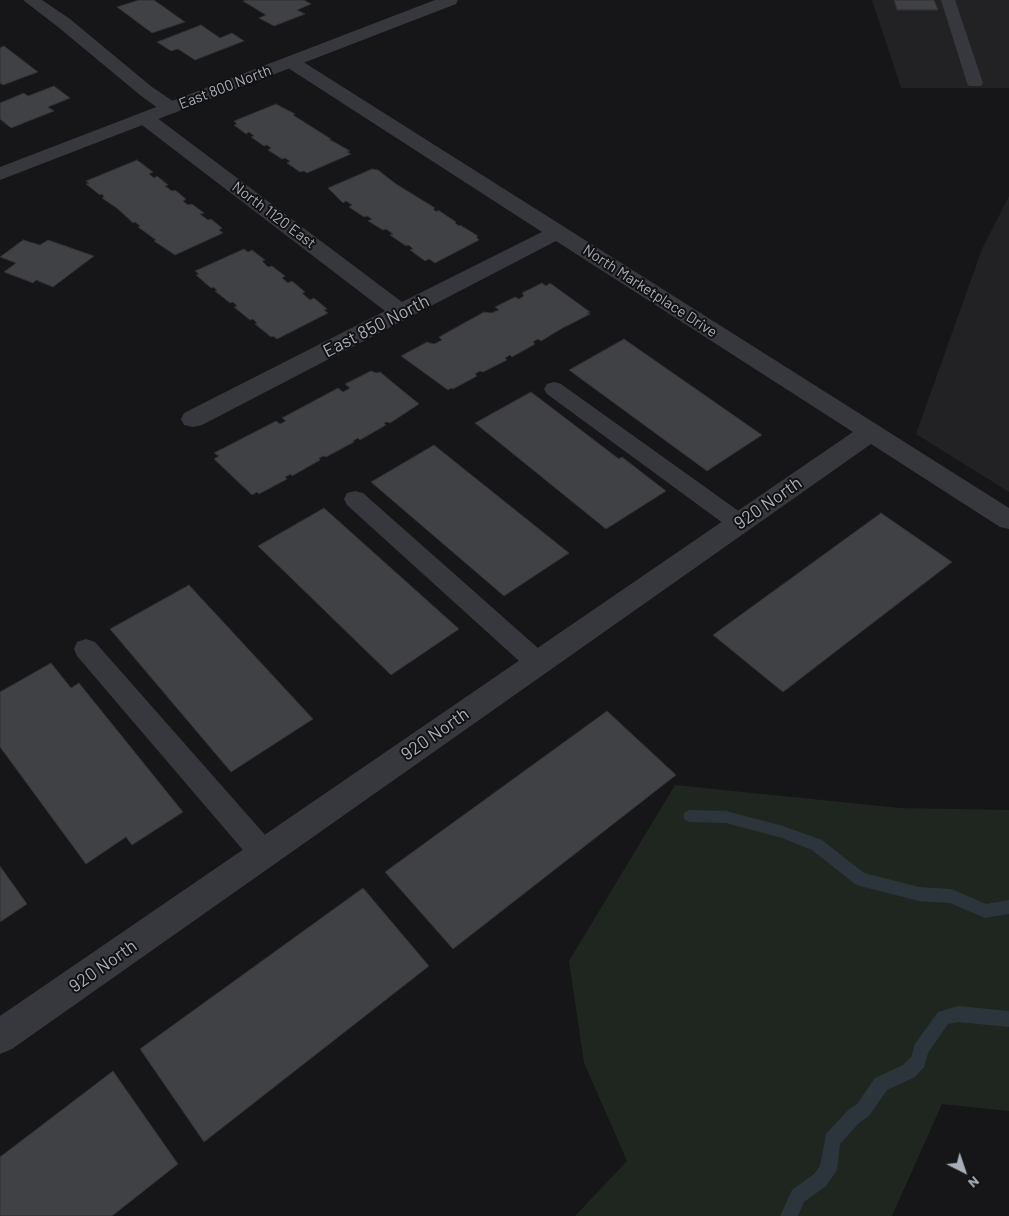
<!DOCTYPE html>
<style>
body{margin:0}
#map{position:relative;width:1009px;height:1216px;overflow:hidden;background:#161618;font-family:Barlow,sans-serif}
canvas{display:block}
.north{position:absolute;left:939px;top:1146px;width:50px;height:50px;-webkit-text-stroke:4px #111113;paint-order:stroke;rotate:139deg;font-size:14px;font-weight:700;line-height:20px;text-align:center;color:#a8adb8}
.north::after{content:'';display:block;margin:auto;width:18px;height:22px;background:#a8adb8;clip-path:polygon(50% 0,100% 100%,50% 72%,0 100%)}
</style>
<div id="map">
<canvas width="1009" height="1216"></canvas>
<div class="north">N</div>
</div>
<script>
const g = document.querySelector('canvas').getContext('2d');
g.lineJoin = 'round';
function fillPath(path, color) {
  g.fillStyle = color;
  g.fill(path, 'evenodd');
}
function poly(rows) {
  const path = new Path2D();
  for (const r of rows) {
    path.moveTo(r[0], r[1]);
    for (let i = 2; i < r.length; i += 2) path.lineTo(r[i], r[i + 1]);
  }
  return path;
}
function stroke(path, color, width, dash) {
  g.strokeStyle = color;
  g.lineWidth = width;
  g.lineCap = dash ? 'butt' : 'round';
  g.setLineDash(dash || []);
  g.stroke(path);
}
function write(font, color, halo, rows, align = 'center') {
  g.font = font + ' Barlow,sans-serif';
  g.lineWidth = 4;
  g.setLineDash([]);
  g.textBaseline = 'middle';
  g.strokeStyle = halo;
  g.fillStyle = color;
  for (const [text, x, y, turn = 0] of rows) {
    g.save();
    g.translate(x, y);
    g.rotate((+turn || 0) * Math.PI / 180);
    g.textAlign = isNaN(turn) ? turn : align;
    if (halo) g.strokeText(text, 0, 0);
    g.fillText(text, 0, 0);
    g.restore();
  }
}
const built = poly([
 [872,0,1009,0,1009,88,901,88],
 [1009,196,1009,492,916,434,982,249]
]);
const green = poly([
 [675,785,900,808,1009,810,1009,1111,942,1104,892,1216,575,1216,627,1161,584,1063,569,961]
]);
const stream = poly([
 [690,810,726,811,783,826,822,840,864,873,919,887,951,889,986,904,1009,900,1009,914,985,918,950,903,919,901,860,886,855,884,812,850,782,838,726,823,690,822,685,820,683,816,685,812,690,810],
 [958,1006,1009,1011,1009,1027,958,1022,948,1024,928,1053,924,1067,915,1077,887,1090,869,1116,860,1122,840,1144,837,1170,826,1186,804,1202,798,1216,780,1216,792,1190,814,1174,820,1166,826,1134,848,1110,857,1104,875,1078,903,1065,911,1057,915,1044,938,1012,958,1006]
]);
const building = poly([
 [139,0,154,0,185,22,152,33,117,7,139,0],
 [246,0,304,0,311,4,297,10,305,14,274,26,259,18,266,15,243,1,246,0],
 [894,0,934,0,938,10,897,10,894,0],
 [201,25,220,38,232,33,244,41,195,60,178,49,171,51,157,42,201,25],
 [4,46,38,72,3,85,0,83,0,48,4,46],
 [54,86,70,98,48,107,54,111,11,128,0,119,0,103,24,93,28,96,54,86],
 [276,104,295,114,293,115,331,139,329,139,350,151,347,152,351,154,307,173,304,171,300,172,287,163,290,161,285,158,282,159,268,150,271,148,267,145,264,146,251,137,254,136,249,132,246,134,234,125,237,124,234,121,276,104],
 [137,160,153,172,149,174,154,178,157,176,168,185,165,186,172,191,175,190,186,199,183,201,188,205,192,204,204,213,200,214,208,220,211,219,222,228,219,230,223,233,175,255,154,241,156,240,138,227,140,226,135,222,133,223,118,209,102,198,104,197,102,194,100,195,86,184,89,183,86,181,137,160],
 [372,169,378,170,396,184,435,208,433,209,437,212,438,210,456,222,455,223,459,226,460,225,478,236,476,237,479,240,435,263,429,259,425,261,410,250,413,249,409,245,406,246,390,235,393,234,386,229,383,230,368,221,372,219,367,216,364,217,349,207,352,205,346,201,343,203,328,188,372,169],
 [23,240,40,245,48,240,94,256,53,287,36,280,33,283,4,272,16,263,0,257,23,240],
 [244,249,248,252,252,250,265,260,262,261,268,267,272,266,285,276,282,278,288,283,292,281,305,292,302,293,310,300,314,298,327,309,324,310,328,313,277,339,273,336,271,337,255,324,257,323,253,319,250,320,234,307,237,306,233,302,230,303,215,291,217,290,213,287,211,288,196,275,199,274,195,271,244,249],
 [542,283,546,286,550,283,590,312,587,313,590,314,567,326,566,326,541,341,538,339,533,342,535,344,512,357,510,355,505,358,507,360,483,372,480,371,475,374,477,376,453,389,451,388,448,390,401,356,427,342,434,344,442,340,439,337,484,312,491,313,499,310,495,307,515,297,519,299,524,296,522,293,542,283],
 [624,339,762,435,707,471,569,370,624,339],
 [371,371,377,373,380,372,419,404,390,423,387,422,384,423,386,425,360,440,358,438,353,441,354,442,326,457,324,456,319,458,320,460,292,476,291,474,285,477,287,479,259,494,257,492,252,495,214,459,219,456,214,453,276,421,280,424,286,421,282,418,338,388,343,392,350,388,345,384,371,371],
 [531,392,619,459,622,457,666,491,606,529,475,423,531,392],
 [434,445,569,553,504,596,371,482,434,445],
 [324,508,459,629,391,675,258,546,324,508],
 [881,513,952,562,783,692,713,635,881,513],
 [189,585,313,719,231,772,110,629,189,585],
 [51,663,71,688,79,683,183,812,132,845,126,837,86,864,0,747,0,692,51,663],
 [607,711,676,775,453,949,385,872,607,711],
 [0,866,27,904,0,922,0,866],
 [363,888,429,966,204,1142,140,1049,363,888],
 [113,1071,178,1164,112,1216,0,1216,0,1157,113,1071]
]);
const service = poly([
 [941,0,955,0,983,83,981,86,969,86,967,83,941,0],
 [554,382,561,384,747,517,750,523,747,529,739,531,731,529,547,394,544,389,547,384,554,382],
 [355,491,363,493,547,656,550,663,547,670,538,673,529,670,347,505,344,499,347,493,355,491],
 [86,639,95,642,274,845,278,854,274,863,264,866,254,863,77,656,74,649,77,642,86,639]
]);
const minor = poly([
 [23,0,42,0,70,19,152,87,177,104,179,108,177,112,170,114,163,112,140,95,58,27,23,0],
 [291,57,297,58,1009,508,1009,529,1000,527,871,444,12,1049,0,1054,0,1016,853,432,556,241,202,425,193,427,184,425,181,419,184,413,385,311,138,122,136,118,138,114,145,112,152,114,402,302,542,232,285,66,282,62,285,58,291,57]
]);
const tertiary = poly([
 [435,0,458,0,456,4,0,180,0,167,435,0]
]);
const farStreetnames = [
 ["East 800 North",225,87,-21],
 ["North 1120 East",274,215,37],
 ["North Marketplace Drive",650,291,33]
];
const streetNames = [
 ["East 850 North",376,326,-27],
 ["920 North",768,503,-35],
 ["920 North",435,734,-35],
 ["920 North",103,966,-35]
];
fillPath(built, '#222225');
fillPath(green, '#1e261f');
fillPath(stream, '#2c353c');
fillPath(building, '#404145');
stroke(building, '#303034', 1);
fillPath(service, '#37383d');
fillPath(minor, '#37383d');
fillPath(tertiary, '#37383d');
write('15px', '#a8adb8', '#111113', farStreetnames);
write('18px', '#a8adb8', '#111113', streetNames);
</script>
